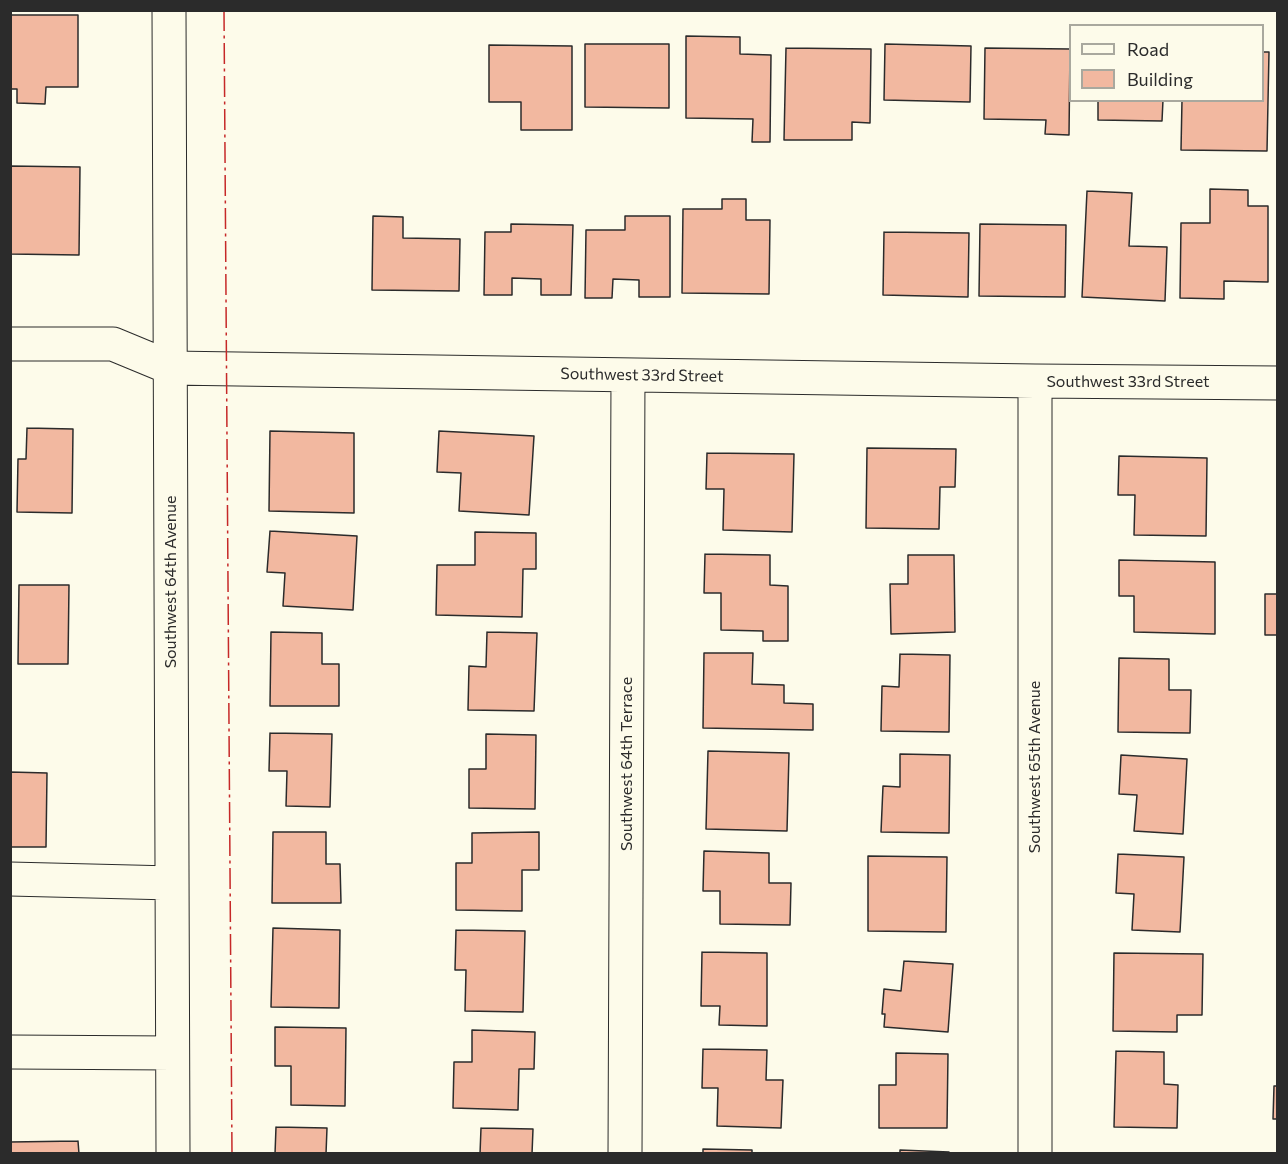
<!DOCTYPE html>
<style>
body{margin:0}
#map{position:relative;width:1288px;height:1164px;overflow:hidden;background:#fdfbea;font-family:Commissioner,sans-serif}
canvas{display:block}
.frame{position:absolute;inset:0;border:12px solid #2b2b2b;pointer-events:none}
.legend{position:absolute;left:1069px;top:24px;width:195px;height:78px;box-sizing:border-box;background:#fdfbea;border:2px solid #a9a89e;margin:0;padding:8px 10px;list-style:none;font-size:18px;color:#2b2b2b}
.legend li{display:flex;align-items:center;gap:12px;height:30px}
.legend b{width:30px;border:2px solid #a9a89e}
</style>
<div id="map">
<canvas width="1288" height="1164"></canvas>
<div class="frame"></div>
<ul class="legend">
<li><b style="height:8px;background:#fdfbea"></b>Road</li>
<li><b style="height:16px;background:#f2b8a0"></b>Building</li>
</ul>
</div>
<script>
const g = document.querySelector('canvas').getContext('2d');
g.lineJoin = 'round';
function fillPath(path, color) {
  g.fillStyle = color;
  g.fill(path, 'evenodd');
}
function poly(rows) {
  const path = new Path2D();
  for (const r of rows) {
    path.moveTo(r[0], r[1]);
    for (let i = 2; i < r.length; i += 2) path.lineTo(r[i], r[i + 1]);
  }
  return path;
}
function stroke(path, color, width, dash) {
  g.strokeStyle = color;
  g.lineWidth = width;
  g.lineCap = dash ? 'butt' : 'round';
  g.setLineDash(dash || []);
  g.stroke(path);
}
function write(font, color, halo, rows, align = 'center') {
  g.font = font + ' Commissioner,sans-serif';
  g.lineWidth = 4.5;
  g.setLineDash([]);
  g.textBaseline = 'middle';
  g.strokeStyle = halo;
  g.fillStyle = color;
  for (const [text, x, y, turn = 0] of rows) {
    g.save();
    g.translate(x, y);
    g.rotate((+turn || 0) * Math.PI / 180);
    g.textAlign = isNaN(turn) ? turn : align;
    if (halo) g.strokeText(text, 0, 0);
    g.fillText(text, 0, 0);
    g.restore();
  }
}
const building = poly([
 [10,15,78,15,78,87,46,87,45,104,17,103,17,89,10,89,10,15],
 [686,36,740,37,740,54,771,55,770,142,752,142,753,119,686,118,686,36],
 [585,44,669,44,669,108,585,107,585,44],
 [885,44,971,46,970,102,884,100,885,44],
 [489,45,572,46,572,130,521,130,521,102,489,102,489,45],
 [786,48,871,49,870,123,852,122,852,140,784,140,786,48],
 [985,48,1070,49,1069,135,1045,134,1046,120,984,119,985,48],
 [1262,52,1269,52,1267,151,1181,150,1182,100,1262,100,1262,52],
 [1098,100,1163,100,1162,121,1098,120,1098,100],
 [10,166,80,167,79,255,10,254,10,166],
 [1210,189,1248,190,1248,206,1268,206,1268,282,1224,281,1224,299,1180,298,1181,223,1210,223,1210,189],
 [1087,191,1132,193,1129,246,1167,247,1165,301,1082,297,1087,191],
 [722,199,746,199,746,220,770,220,769,294,682,293,683,209,722,209,722,199],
 [373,216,403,217,403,238,460,239,459,291,372,290,373,216],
 [625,216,670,216,670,297,639,297,639,280,613,279,612,298,585,298,586,230,625,230,625,216],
 [511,224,573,225,571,295,541,295,541,279,512,278,512,295,484,295,485,232,511,232,511,224],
 [980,224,1066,225,1065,297,979,296,980,224],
 [884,232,969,233,968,297,883,295,884,232],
 [27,428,73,429,72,513,17,512,18,459,26,459,27,428],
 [270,431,354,433,354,513,269,511,270,431],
 [439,431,534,436,529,515,459,511,461,473,437,472,439,431],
 [867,448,956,449,955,487,940,487,939,529,866,528,867,448],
 [707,453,794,454,792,532,723,530,724,489,706,489,707,453],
 [1119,456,1207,458,1206,536,1134,535,1135,495,1118,495,1119,456],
 [270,531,357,536,353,610,283,606,285,573,267,572,270,531],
 [475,532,536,533,536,569,523,569,522,617,436,615,437,565,475,565,475,532],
 [705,554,770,555,770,585,788,586,788,641,763,641,763,631,721,630,721,593,704,593,705,554],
 [908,555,954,555,955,632,891,634,890,584,908,584,908,555],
 [1119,560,1215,562,1215,634,1134,632,1134,596,1119,596,1119,560],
 [19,585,69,585,68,664,18,664,19,585],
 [1265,594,1278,594,1278,635,1265,635,1265,594],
 [271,632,322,633,322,664,339,664,339,706,270,706,271,632],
 [487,632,537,633,534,711,468,710,469,666,486,667,487,632],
 [704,653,753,653,752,684,784,685,784,703,813,704,813,730,703,728,704,653],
 [900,654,950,655,949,732,881,731,882,686,899,687,900,654],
 [1119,658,1169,659,1169,690,1191,690,1190,733,1118,732,1119,658],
 [270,733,332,734,330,807,286,806,287,771,269,771,270,733],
 [486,734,536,735,535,809,469,808,469,769,486,769,486,734],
 [708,751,789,753,787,831,706,829,708,751],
 [900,754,950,755,949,833,881,832,883,786,900,787,900,754],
 [1121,755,1187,759,1183,834,1134,831,1137,795,1119,794,1121,755],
 [10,772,47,773,46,847,10,847,10,772],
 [273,832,326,832,326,864,340,864,341,903,272,903,273,832],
 [539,832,539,870,522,870,522,911,456,910,456,863,472,863,472,833,539,832],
 [704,851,769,853,769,883,791,883,790,925,720,924,720,891,703,891,704,851],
 [1118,854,1184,857,1180,932,1132,930,1134,894,1116,893,1118,854],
 [868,856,947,857,946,932,868,931,868,856],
 [273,928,340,930,339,1008,271,1007,273,928],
 [456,930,525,931,523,1012,465,1011,466,970,455,970,456,930],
 [702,952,767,953,767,1026,719,1025,720,1006,701,1006,702,952],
 [1114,953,1203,954,1202,1015,1177,1015,1177,1032,1113,1031,1114,953],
 [904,961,953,964,948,1032,884,1027,885,1014,882,1014,884,989,901,991,904,961],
 [275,1027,346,1028,345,1106,291,1105,291,1066,275,1066,275,1027],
 [472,1030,535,1032,534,1069,519,1069,518,1110,453,1108,454,1062,472,1062,472,1030],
 [703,1049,767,1050,766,1080,783,1080,781,1128,717,1126,718,1088,702,1088,703,1049],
 [1116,1051,1164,1052,1164,1084,1178,1085,1177,1128,1114,1127,1116,1051],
 [896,1053,948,1054,947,1128,879,1128,879,1085,896,1085,896,1053],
 [1274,1086,1278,1086,1278,1119,1273,1119,1274,1086],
 [276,1127,327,1128,326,1154,275,1154,276,1127],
 [481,1128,533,1129,532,1154,480,1154,481,1128],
 [78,1141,79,1154,10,1154,10,1142,78,1141],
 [703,1149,752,1150,752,1154,703,1154,703,1149],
 [900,1150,949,1152,949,1154,900,1154,900,1150]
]);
const minor = poly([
 [169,10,173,1154],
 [10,344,113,344,171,368,1035,381,1278,383],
 [10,879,172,883],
 [10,1052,172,1053],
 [625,1154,628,375],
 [1035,1154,1035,381]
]);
const power = poly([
 [224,10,232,1154]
]);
const streetNames = [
 ["Southwest 33rd Street",642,375,1],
 ["Southwest 33rd Street",1128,382],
 ["Southwest 64th Avenue",171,582,-90],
 ["Southwest 64th Terrace",627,764,-90],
 ["Southwest 65th Avenue",1035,767,-90]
];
fillPath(building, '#f2b8a0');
stroke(building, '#2b2b2b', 1.5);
stroke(minor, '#2b2b2b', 35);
stroke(minor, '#fdfbea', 33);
stroke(power, '#c62828', 1.5, [21, 4.5, 3, 4.5]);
write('16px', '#2b2b2b', '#fdfbea', streetNames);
</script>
